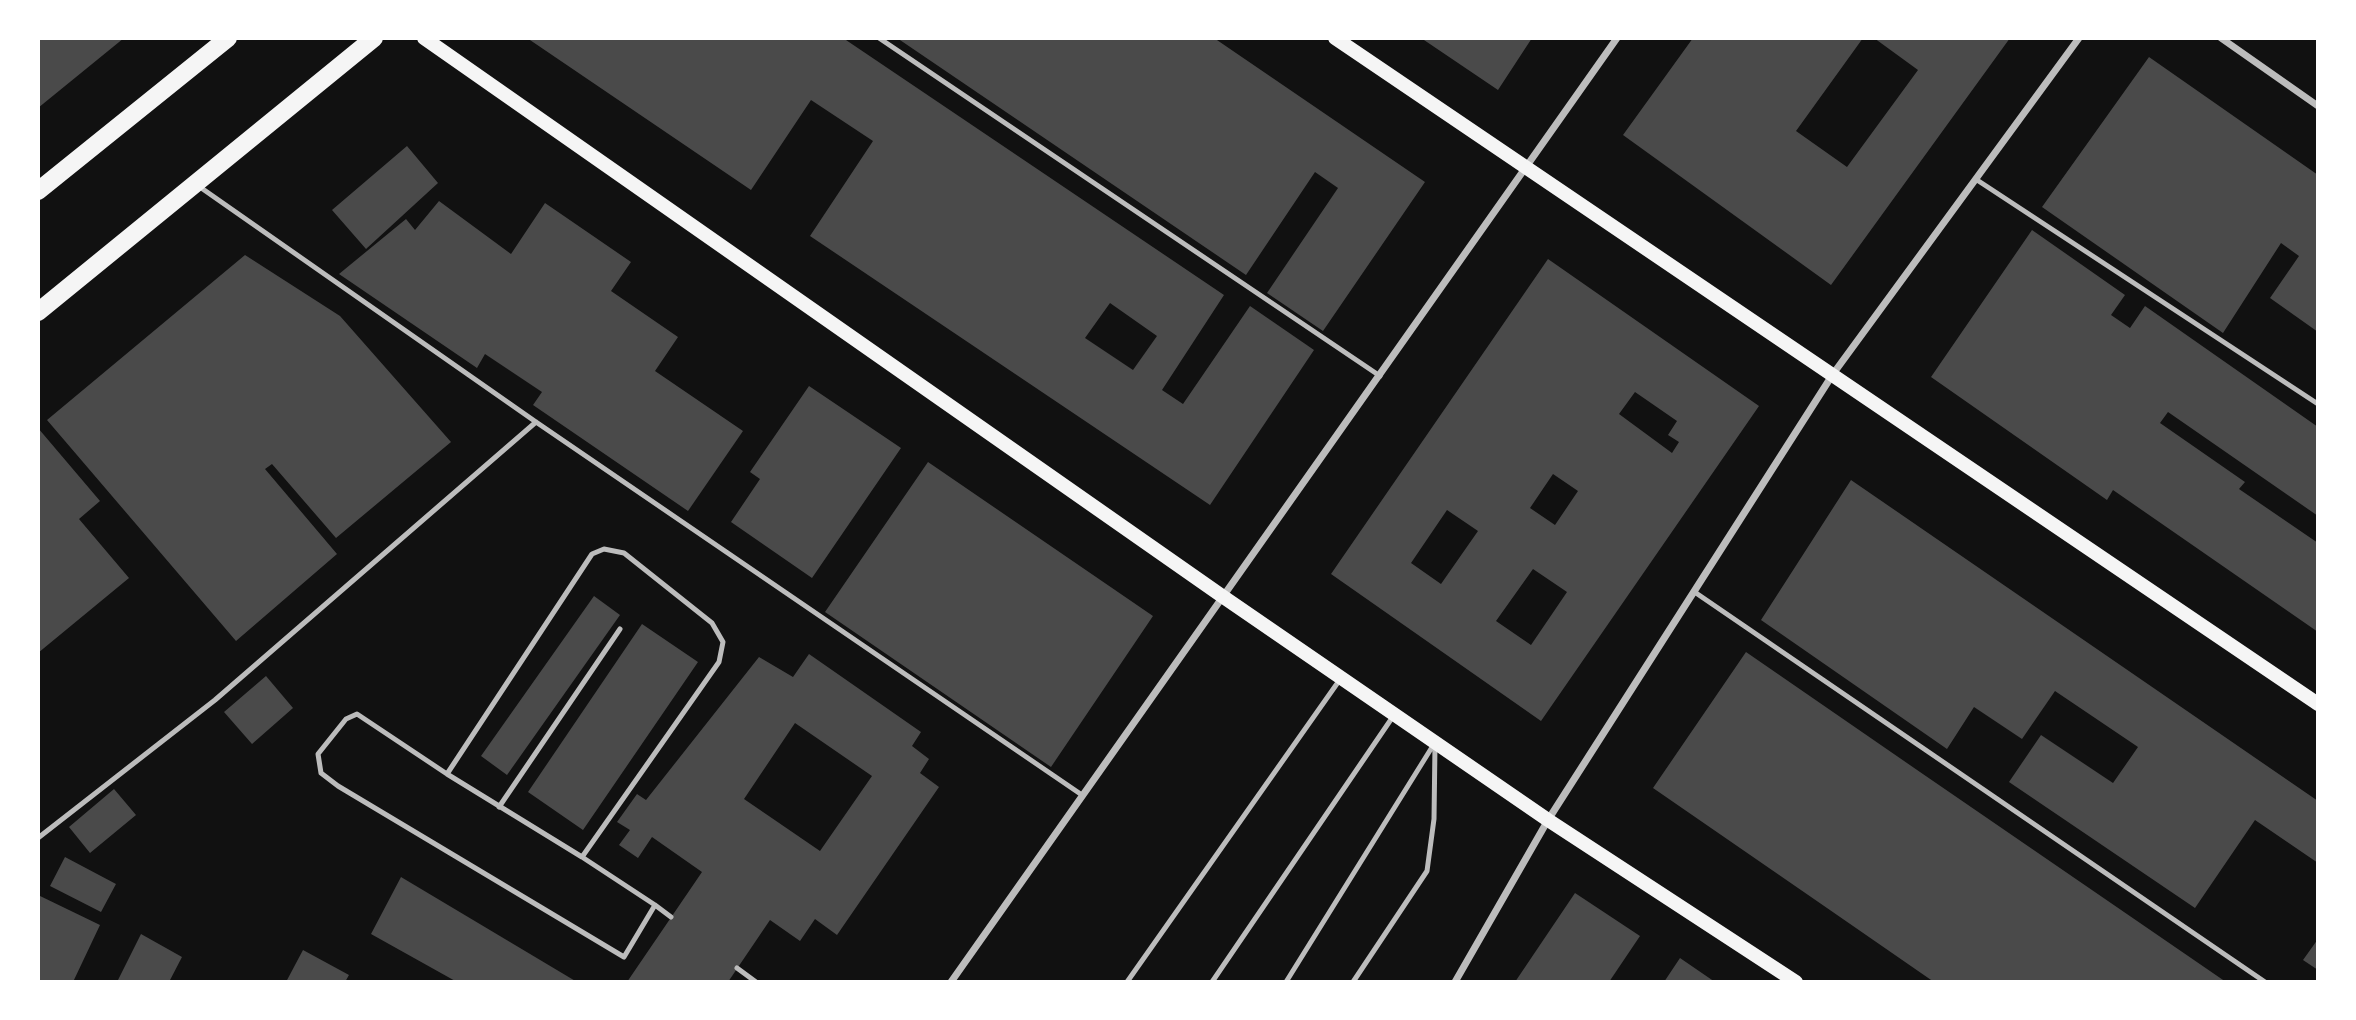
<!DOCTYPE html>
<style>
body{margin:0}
#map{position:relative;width:2356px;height:1020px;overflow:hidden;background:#111;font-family:Rubik,sans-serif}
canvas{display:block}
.frame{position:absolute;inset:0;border:40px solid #fff;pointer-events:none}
</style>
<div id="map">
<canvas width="2356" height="1020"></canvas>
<div class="frame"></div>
</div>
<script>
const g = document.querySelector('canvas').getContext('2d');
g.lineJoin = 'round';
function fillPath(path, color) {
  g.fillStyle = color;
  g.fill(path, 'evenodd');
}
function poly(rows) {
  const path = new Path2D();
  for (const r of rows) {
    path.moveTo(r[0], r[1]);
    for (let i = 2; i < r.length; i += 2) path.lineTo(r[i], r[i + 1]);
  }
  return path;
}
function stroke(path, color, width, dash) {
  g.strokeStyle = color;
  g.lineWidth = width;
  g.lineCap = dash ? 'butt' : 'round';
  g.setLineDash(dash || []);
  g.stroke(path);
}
const building = poly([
 [38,38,124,38,38,108],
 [527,38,843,38,1224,295,1162,390,1183,404,1250,306,1314,350,1210,505,810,236,873,141,811,100,751,190],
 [1110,303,1157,336,1133,370,1085,338],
 [897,38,1214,38,1425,182,1323,331,1267,293,1338,188,1315,172,1246,275],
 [1421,38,1532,38,1498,90],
 [1693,38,1863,38,1796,131,1847,167,1918,70,1874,38,2010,38,1831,285,1623,135],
 [2149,57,2318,175,2318,332,2270,298,2299,256,2281,243,2223,333,2042,207],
 [407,146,438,183,366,249,332,210],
 [439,201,511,254,545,203,631,262,611,291,678,337,655,371,743,431,688,511,533,405,542,392,485,354,477,368,339,274,406,219,415,230],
 [2032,230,2125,295,2111,315,2130,328,2145,306,2318,427,2318,516,2168,412,2160,423,2245,482,2239,489,2318,543,2318,632,2113,490,2107,500,1931,377],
 [245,255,340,316,451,442,336,538,272,464,265,469,337,554,236,641,47,420],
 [1548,259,1759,406,1541,721,1331,574],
 [1635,392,1677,421,1668,435,1679,442,1672,453,1619,414],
 [1553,474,1578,491,1555,525,1530,508],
 [1447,510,1478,531,1441,584,1411,563],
 [1533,569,1567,592,1531,645,1496,621],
 [809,386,901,448,812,578,731,522,760,479,750,472],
 [38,428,100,501,79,519,129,578,38,653],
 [928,462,1153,616,1051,767,825,612],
 [1851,480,2318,801,2318,863,2255,820,2195,908,2009,782,2041,735,2113,783,2138,747,2055,691,2022,739,1974,707,1947,749,1761,620],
 [594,596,620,615,507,775,481,756],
 [642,624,698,662,583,830,528,792],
 [1746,652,1920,772,2226,982,1934,982,1827,908,1653,788],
 [809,654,921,732,912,746,929,759,920,773,939,787,837,935,815,919,800,941,770,920,728,982,627,982,702,872,652,837,638,858,619,845,630,830,617,822,637,794,646,800,759,657,793,677],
 [795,723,872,776,820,851,744,799],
 [266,676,293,708,252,744,224,712],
 [114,789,136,815,90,853,69,827],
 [65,857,116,884,101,912,50,886],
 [401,877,577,982,457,982,371,934],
 [1575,893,1640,936,1609,982,1515,982],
 [38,895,100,925,73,982,38,982],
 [141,934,182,957,169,982,117,982],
 [2318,939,2318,970,2303,960],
 [303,950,349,975,345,982,286,982],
 [1680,958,1715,982,1664,982]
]);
const service = poly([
 [879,38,1380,376],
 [1977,180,2318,404],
 [197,185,536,422,1082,795],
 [1696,593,2265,982],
 [447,774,592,554,604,549,624,553,712,623,723,642,719,662,582,857],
 [499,807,620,629],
 [38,838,215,700,536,422],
 [655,905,624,957,338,786,321,773,318,754,346,719,357,714,447,774,582,857,655,905,671,917],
 [737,968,756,982],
 [1127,982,1341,678],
 [1212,982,1394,715],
 [1286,982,1434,744],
 [1353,982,1427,871,1434,819,1435,745]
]);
const minor = poly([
 [2221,38,2318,106],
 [951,982,1617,38],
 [1455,982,1548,820,1833,374,2079,38]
]);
const secondary = poly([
 [424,38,1222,596,1548,820,1796,982],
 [1335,38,2318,704]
]);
const primary = poly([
 [38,191,228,38],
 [38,312,374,38]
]);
fillPath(building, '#4a4a4a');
stroke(service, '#bcbcbc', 5);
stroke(minor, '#bcbcbc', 7);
stroke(secondary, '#f5f5f5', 14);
stroke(primary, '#f5f5f5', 18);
</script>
